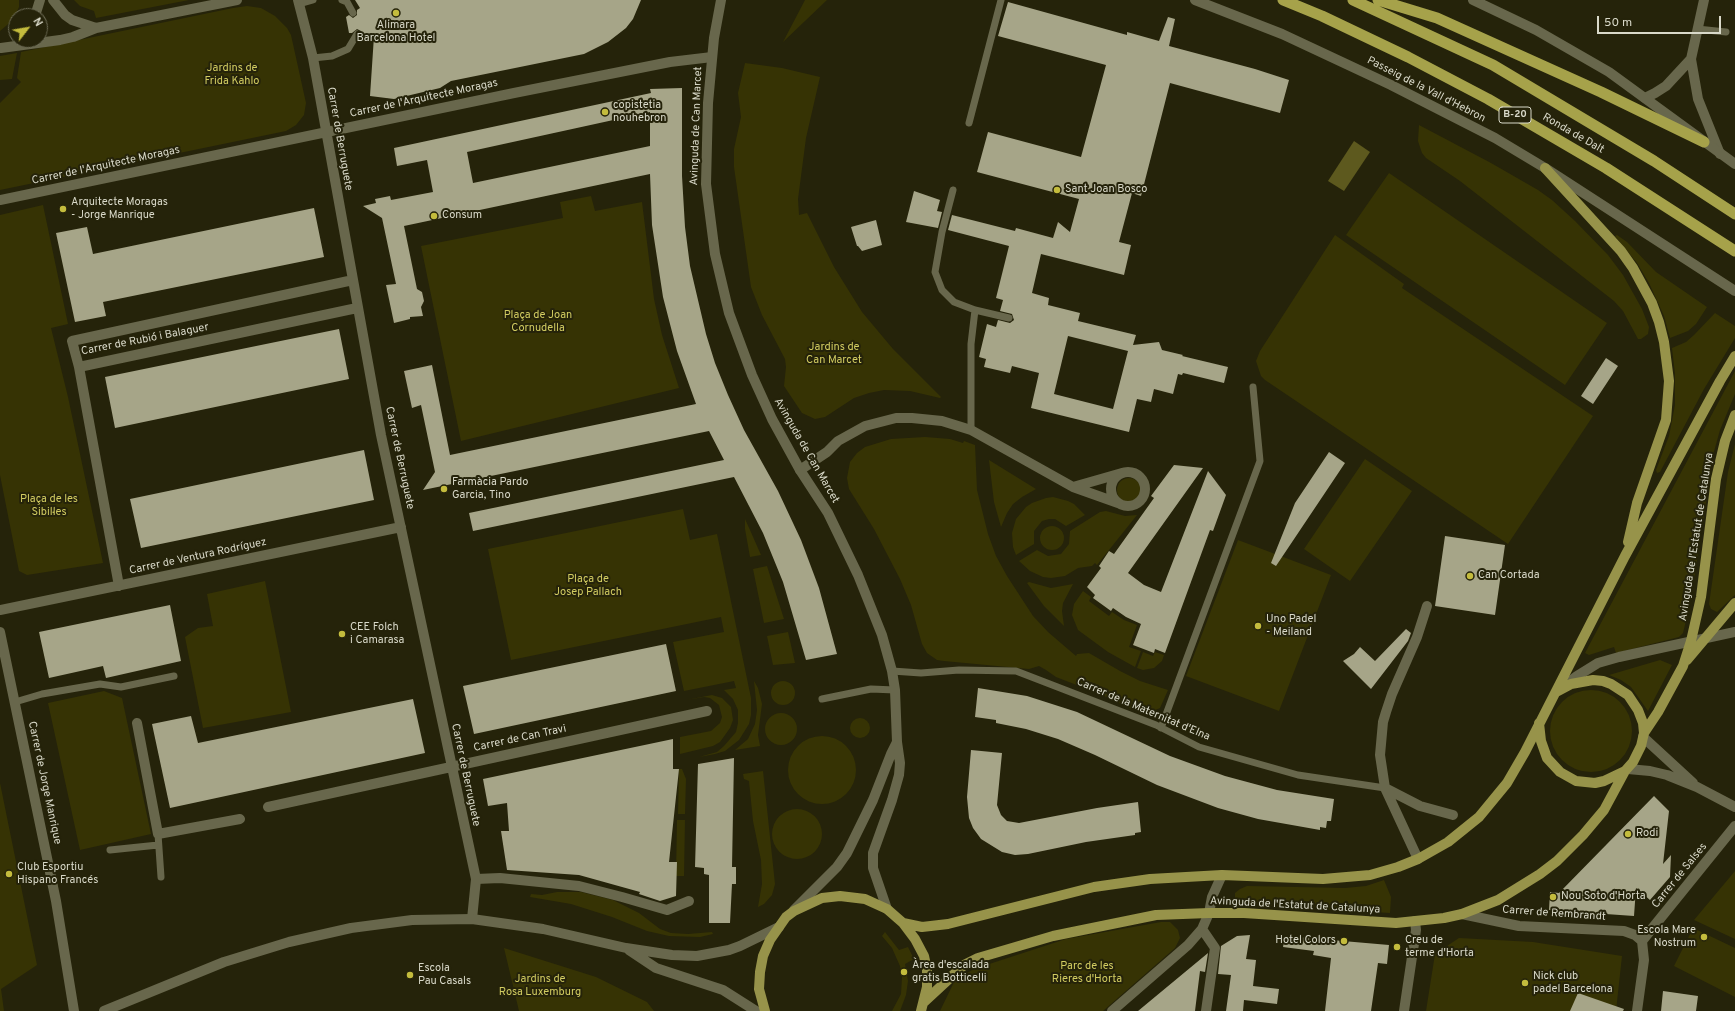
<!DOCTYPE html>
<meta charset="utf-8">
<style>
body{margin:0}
#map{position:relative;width:1735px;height:1011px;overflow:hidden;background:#25230a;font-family:Overpass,sans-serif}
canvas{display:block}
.north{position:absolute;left:8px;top:8px;width:40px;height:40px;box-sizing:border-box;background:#25230a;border:1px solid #6d6c56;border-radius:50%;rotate:59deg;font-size:11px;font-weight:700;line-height:16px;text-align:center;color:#d9d9c9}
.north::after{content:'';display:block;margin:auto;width:14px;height:18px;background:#c4bc3d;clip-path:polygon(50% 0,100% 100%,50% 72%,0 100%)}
.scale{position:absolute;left:1597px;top:16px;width:124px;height:18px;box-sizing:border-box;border:2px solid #d9d9c9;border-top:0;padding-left:5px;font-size:12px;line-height:14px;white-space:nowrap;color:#d9d9c9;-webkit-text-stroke:3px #25230a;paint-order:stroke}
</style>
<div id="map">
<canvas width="1735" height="1011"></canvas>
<div class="north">N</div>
<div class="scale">50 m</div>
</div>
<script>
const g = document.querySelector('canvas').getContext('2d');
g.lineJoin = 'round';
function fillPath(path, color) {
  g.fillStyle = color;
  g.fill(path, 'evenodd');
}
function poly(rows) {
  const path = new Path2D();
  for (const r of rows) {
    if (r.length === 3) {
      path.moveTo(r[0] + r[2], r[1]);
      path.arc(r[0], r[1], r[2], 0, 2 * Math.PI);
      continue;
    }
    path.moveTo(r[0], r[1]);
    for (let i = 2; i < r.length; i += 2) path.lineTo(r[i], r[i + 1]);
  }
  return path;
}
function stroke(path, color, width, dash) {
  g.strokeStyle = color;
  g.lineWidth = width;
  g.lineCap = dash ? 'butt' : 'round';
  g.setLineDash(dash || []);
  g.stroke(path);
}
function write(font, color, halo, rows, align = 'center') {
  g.font = font + ' Overpass,sans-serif';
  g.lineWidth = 4;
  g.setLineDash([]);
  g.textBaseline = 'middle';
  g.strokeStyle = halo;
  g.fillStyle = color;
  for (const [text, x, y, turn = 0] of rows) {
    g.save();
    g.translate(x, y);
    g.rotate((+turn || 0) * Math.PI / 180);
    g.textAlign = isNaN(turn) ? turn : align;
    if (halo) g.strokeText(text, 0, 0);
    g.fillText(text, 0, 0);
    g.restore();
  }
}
const green = poly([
 [0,0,19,0,19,7,13,20,0,31],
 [74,0,189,0,96,18,94,11,80,6],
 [805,0,827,0,783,42],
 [247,6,261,8,275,16,287,28,291,35,306,103,304,115,296,125,286,131,0,190,0,103,21,82,17,78,21,52,233,8],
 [17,53,12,79,0,80,0,56],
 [745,63,782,68,820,77,806,138,798,199,799,215,807,213,834,267,862,312,893,349,941,397,940,398,910,391,884,390,869,393,854,398,825,417,815,419,802,413,784,386,786,367,785,359,762,315,751,287,734,167,734,149,741,117,738,93],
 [1419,125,1491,163,1538,190,1552,200,1575,221,1608,255,1623,275,1642,309,1649,327,1648,334,1641,339,1638,339,1623,311,1614,301,1460,181,1426,158,1422,153,1418,141],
 [1389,173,1607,323,1565,385,1346,235],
 [591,196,595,211,642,202,654,299,662,335,679,388,461,441,421,246,563,218,560,202],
 [43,205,68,324,51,328,68,397,103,563,27,575,19,571,0,475,0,215],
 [1335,235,1404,284,1402,288,1593,416,1508,544,1265,380,1261,376,1256,361,1260,351],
 [1617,235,1627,242,1656,272,1707,307,1696,324,1688,331,1670,338,1664,316,1649,283,1637,263,1615,236],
 [1715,313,1735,326,1735,338,1704,389,1660,472,1657,473,1656,470,1669,436,1675,405,1675,374,1672,348,1686,342,1694,335],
 [1735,371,1735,394,1720,430,1713,455,1691,600,1683,633,1679,637,1616,653,1614,647,1589,655,1585,653],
 [925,437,950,439,963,443,964,441,975,445,977,490,988,534,996,556,1007,576,1033,616,1048,632,1076,656,1077,654,1089,653,1120,671,1140,681,1168,690,1160,708,1151,712,1141,712,1140,713,1100,694,1056,677,1046,670,1039,666,1029,669,944,661,937,660,927,653,922,644,911,605,900,579,874,529,849,489,847,478,850,462,857,453,865,447,891,439],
 [1735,444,1735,595,1717,612,1711,609,1709,604,1728,472],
 [1365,459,1412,491,1350,581,1304,549],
 [989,460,1036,489,1022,497,1013,504,1007,513,1001,527,994,502],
 [1129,490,12],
 [1053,497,1068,501,1074,504,1085,515,1066,526,1055,519,1049,519,1042,521,1034,531,1034,544,1016,555,1013,547,1012,533,1016,519,1026,507,1032,503,1046,498],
 [683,509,690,540,717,534,751,698,751,715,749,724,739,740,725,751,715,754,699,757,717,752,724,746,736,732,738,723,738,710,733,699,724,690,736,688,734,681,684,691,673,642,724,632,721,617,511,660,488,549],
 [1106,511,1125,516,1137,515,1097,565,1095,563,1092,566,1078,568,1065,576,1051,578,1043,577,1030,571,1019,561,1037,550,1048,556,1061,554,1069,544,1070,531,1100,512],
 [745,519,750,530,761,555,750,557,745,529],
 [1052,538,12],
 [1238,540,1331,575,1279,711,1186,676],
 [767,566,784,619,764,623,753,569],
 [265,581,291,712,203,728,185,637,198,628,213,626,207,594],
 [1029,582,1051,588,1073,584,1063,603,1062,611,1064,626,1044,606,1027,583],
 [1083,591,1091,597,1089,601,1109,616,1112,612,1124,620,1137,625,1129,647,1141,651,1135,667,1108,652,1078,630,1072,615,1074,604],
 [788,632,795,663,773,665,767,636],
 [1143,652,1153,656,1155,652,1164,655,1162,661,1154,668,1143,670,1137,668],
 [1660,660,1672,665,1648,711,1631,687,1621,680,1609,675],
 [783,693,12],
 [754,681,758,688,762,704,758,735,760,746,735,750,748,739,755,724,757,710],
 [1591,731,41],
 [104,691,122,698,151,834,80,850,48,703],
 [712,695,722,698,731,707,733,720,730,728,720,742,713,746,680,754,680,737,711,731,720,723,722,717,719,705,710,698,704,697,686,700],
 [781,729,16],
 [860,728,10],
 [822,770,34],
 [679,769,682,769,686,779,685,814,678,814],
 [763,771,775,884,772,895,764,904,758,907,762,884,761,860,753,821,749,781,744,779,743,774],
 [0,783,37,965,1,989,4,1011,0,1011],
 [797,834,25],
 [677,820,685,820,684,876,676,876],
 [1735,871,1735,939,1694,920],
 [1384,880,1391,897,1390,913,1239,904,1235,899,1235,893,1240,889,1247,886,1345,888,1366,886],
 [557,892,581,892,613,900,639,913,660,929,671,933,688,934,712,932,713,934,700,937,669,936,647,931,612,917,571,904,530,897,531,894,542,895],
 [1161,922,1170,922,1178,930,1180,938,1175,948,1103,1011,940,1011,955,980,974,969,1066,939],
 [1693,928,1735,948,1735,997,1674,966],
 [885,932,899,950,908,947,914,959,905,964,908,981,906,995,900,1011,892,1011,901,994,902,977,900,966,892,948,882,936],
 [1459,938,1533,942,1622,956,1616,1011,1426,1011,1435,954],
 [504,948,596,977,647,1002,654,1011,519,1011]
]);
const water = poly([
 [1354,141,1370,152,1344,191,1328,181]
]);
const building = poly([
 [355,0,641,0,633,19,626,28,608,42,584,54,451,81,440,88,394,99,370,96,374,36,362,34,361,31,357,29,352,33,349,33,346,17,349,15,353,18,357,15,357,10,360,8],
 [1008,2,1127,35,1127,32,1159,41,1168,17,1175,19,1169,46,1255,69,1289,80,1280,113,1170,83,1141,196,1132,193,1119,242,1131,245,1124,275,1041,254,1032,293,1049,298,1048,305,1080,313,1078,321,1136,335,1133,345,1159,342,1162,350,1183,355,1182,356,1228,367,1224,383,1183,373,1182,375,1178,374,1173,394,1154,389,1151,402,1137,399,1129,432,1031,408,1039,373,1012,366,1010,373,984,367,986,359,979,357,987,324,996,327,998,320,1010,323,1014,320,1012,314,1000,311,1003,300,996,298,1009,246,948,230,952,215,1015,231,1016,228,1053,238,1058,222,1070,232,1079,199,977,172,988,132,1081,157,1106,65,998,36],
 [1068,336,1128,351,1113,409,1054,394],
 [682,88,682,176,685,227,690,266,706,334,715,363,728,395,744,430,778,491,801,540,819,588,837,654,806,660,783,582,763,533,734,477,473,531,469,513,724,460,709,431,423,490,435,472,421,405,412,408,404,371,432,365,450,455,696,404,677,351,663,297,652,225,650,174,404,226,417,289,422,292,424,301,421,307,423,316,410,317,410,319,394,323,386,285,396,284,382,218,363,206,376,203,375,199,390,196,391,200,433,192,427,160,397,166,394,148,651,93,650,89],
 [650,112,650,146,473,183,467,152],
 [914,191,940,200,937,211,942,212,938,228,906,222],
 [314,208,324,257,103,302,106,316,75,322,56,233,87,227,93,254],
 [876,220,882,245,862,251,858,246,857,246,851,227],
 [339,329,349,379,115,428,105,377],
 [1606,358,1618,366,1593,404,1581,396],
 [364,450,374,500,141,548,130,499],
 [1329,452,1345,463,1276,566,1271,563,1295,503],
 [1174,465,1203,468,1128,573,1144,585,1161,592,1208,471,1226,495,1213,531,1210,530,1165,653,1155,649,1154,653,1133,645,1141,624,1126,617,1113,608,1111,611,1093,598,1095,595,1087,587,1101,568,1099,566,1109,551,1114,554,1154,498,1151,496],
 [1445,536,1505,545,1495,615,1435,606],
 [170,605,181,661,106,678,103,666,49,678,39,632],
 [1406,629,1411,633,1408,641,1371,689,1343,661,1354,654,1360,647,1375,661],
 [666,644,676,691,474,734,463,686],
 [978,688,1027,696,1077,712,1170,756,1225,776,1277,790,1334,799,1331,821,1327,821,1326,828,1320,827,1320,830,1258,819,1218,808,1157,785,1095,755,1058,739,1026,729,996,723,996,720,975,717],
 [413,699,425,753,170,808,152,724,191,716,198,743],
 [673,739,673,769,679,769,669,862,677,862,676,896,660,901,639,894,640,892,579,875,507,870,501,831,509,831,507,803,488,806,483,779],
 [971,750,1002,753,997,805,1001,815,1007,821,1019,823,1097,808,1138,802,1141,832,1135,833,1135,835,1086,842,1028,854,1015,855,1002,852,981,839,973,828,969,818,967,797],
 [734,758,732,867,736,867,736,884,732,884,730,923,709,923,709,875,704,874,704,868,695,867,698,764],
 [1654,796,1669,811,1663,864,1671,855,1670,877,1650,900,1636,888,1634,916,1549,910,1550,892,1559,893],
 [1250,935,1246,959,1256,960,1253,986,1279,989,1277,1004,1244,1000,1243,1011,1226,1011,1231,975,1218,974,1221,946,1237,936],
 [1285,936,1389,945,1387,964,1378,963,1371,1011,1325,1011,1331,958,1313,955,1314,951,1283,947],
 [1208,953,1205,972,1200,971,1195,1011,1138,1011],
 [1663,991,1698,996,1696,1011,1661,1011],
 [1578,993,1624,1009,1623,1011,1570,1011]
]);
const service = poly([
 [342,0,347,2,353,13],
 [299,4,313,0],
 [1697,29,1726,32],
 [313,58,332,56,348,49,357,34],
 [969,123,1001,0],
 [953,190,942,232,935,272,942,290,954,302,975,310,1009,318],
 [971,430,971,344,975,310],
 [892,671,921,673,959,670,1016,671,1156,725,1199,747,1298,775,1385,788],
 [822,699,871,689,895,690],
 [15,702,42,694,100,684,121,687,174,676],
 [1161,728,1260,461,1253,387],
 [158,834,161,877],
 [110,850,158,845]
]);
const pedestrian = poly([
 [1385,788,1420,806,1453,815],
 [1418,859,1385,788,1380,755,1383,722,1386,712,1392,694,1417,637,1427,606],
 [476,879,500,878,579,886,622,897,667,910,689,901]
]);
const minor = poly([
 [53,0,65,15,72,20,96,28,237,0],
 [298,0,313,58,381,435,476,879,472,919],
 [35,16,40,0],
 [1,48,60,40,73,37,96,28],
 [1691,59,1698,99,1720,154],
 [1645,98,1655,93,1666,86,1691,59,1704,0],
 [0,200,514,93,670,62,712,57],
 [79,367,357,308],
 [800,470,827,452,838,441,865,426,896,418,912,418,942,421,971,430,1073,487,1122,473],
 [1128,489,17],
 [1073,487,1118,503],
 [119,586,79,367,72,341,353,280],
 [0,610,401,527],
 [0,632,56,901,74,1011],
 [137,723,158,834,240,819],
 [1643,737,1693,783],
 [1628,769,1650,771,1667,775,1697,787,1735,807],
 [268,807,707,711],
 [1462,914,1519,926,1624,931,1635,935,1642,941],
 [1202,929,1215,948,1206,1011],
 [1112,1011,1188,945,1202,929,1209,913,1212,897,1222,875],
 [1404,1011,1416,930,1415,921],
 [1637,1011,1644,960,1642,941,1735,826]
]);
const tertiary = poly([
 [721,0,714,38,708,103,706,184,715,254,729,313,752,375,772,419,800,470,828,513,858,575,882,635,892,671,895,690,897,742,900,763,899,775,892,800,873,853,873,868,887,909],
 [1195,0,1282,34,1391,85,1495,138,1545,168,1735,291],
 [1473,0,1536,30,1609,72,1735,164],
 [1564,686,1577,676,1598,663,1619,657,1735,632],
 [794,910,837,867,847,853,873,800,891,754,897,742],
 [629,950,656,968,723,990,756,1011],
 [104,1011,224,962,289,942,351,928,412,920,472,919,543,929,626,948,672,955,697,956,729,950,740,946,779,927]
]);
const primary = poly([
 [1545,168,1621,251,1633,268,1652,303,1659,322,1664,342,1669,381,1666,420,1637,503,1628,542],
 [1687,660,1735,603],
 [1539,723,1541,741,1547,758,1560,772,1576,781,1595,783,1604,781,1625,771,1633,762,1641,746,1644,733,1643,723,1638,710,1628,695,1611,684,1603,681,1593,680,1571,684,1556,692],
 [1644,733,1658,712,1683,666,1691,641,1701,597,1716,479,1725,441,1735,415],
 [903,923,922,927,948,924,1094,887,1150,879,1222,875,1323,879,1370,875,1398,867,1418,859,1448,842,1479,817,1507,783,1525,752,1625,556,1720,381,1735,356],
 [924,1002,964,965,978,958,1053,936,1156,915,1209,913,1244,913,1396,923,1444,918,1462,914,1498,900,1540,874,1557,861,1583,835,1604,810,1625,771],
 [765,1011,759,989,760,972,763,956,770,940,786,917,794,911,822,898,840,896,865,899,887,909,903,923,915,939,924,956,927,970,927,987,921,1011]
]);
const trunk = poly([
 [1283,0,1322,16,1408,57,1488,99,1606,168,1735,251],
 [1353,0,1493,65,1654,161,1735,214],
 [1378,0,1437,18,1601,92,1704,142]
]);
const markers = [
 [396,13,4,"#c4bc3d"],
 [605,112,4,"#c4bc3d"],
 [1057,190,4,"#c4bc3d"],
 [63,209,4,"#c4bc3d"],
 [434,216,4,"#c4bc3d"],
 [444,489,4,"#c4bc3d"],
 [1470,576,4,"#c4bc3d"],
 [1258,626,4,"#c4bc3d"],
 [342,634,4,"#c4bc3d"],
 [1628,834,4,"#c4bc3d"],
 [9,874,4,"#c4bc3d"],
 [1553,897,4,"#c4bc3d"],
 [1704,937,4,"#c4bc3d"],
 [1344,941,4,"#c4bc3d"],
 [1397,947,4,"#c4bc3d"],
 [904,972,4,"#c4bc3d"],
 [410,975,4,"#c4bc3d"],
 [1525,983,4,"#c4bc3d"]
];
const shields = [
 [1515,115,32]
];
const shieldNames = [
 ["B-20",1515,115]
];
const poiNames = [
 ["Alimara",396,26,"center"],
 ["Barcelona Hotel",396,39,"center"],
 ["copistetia",613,106],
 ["nouhebron",613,119],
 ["Sant Joan Bosco",1065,190],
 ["Arquitecte Moragas",71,203],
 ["- Jorge Manrique",71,216],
 ["Consum",442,216],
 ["Farmàcia Pardo",452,483],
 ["Garcia, Tino",452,496],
 ["Can Cortada",1478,576],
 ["Uno Padel",1266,620],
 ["- Meiland",1266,633],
 ["CEE Folch",350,628],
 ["i Camarasa",350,641],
 ["Rodi",1636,834],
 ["Club Esportiu",17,868],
 ["Hispano Francés",17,881],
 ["Nou Soto d'Horta",1561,897],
 ["Escola Mare",1696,931,"right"],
 ["Nostrum",1696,944,"right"],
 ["Hotel Colors",1336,941,"right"],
 ["Creu de",1405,941],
 ["terme d'Horta",1405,954],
 ["Àrea d'escalada",912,966],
 ["gratis Botticelli",912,979],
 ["Escola",418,969],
 ["Pau Casals",418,982],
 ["Nick club",1533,977],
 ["padel Barcelona",1533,990]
];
const parkNames = [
 ["Jardins de",232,69],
 ["Frida Kahlo",232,82],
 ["Plaça de Joan",538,316],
 ["Cornudella",538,329],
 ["Jardins de",834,348],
 ["Can Marcet",834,361],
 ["Plaça de les",49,500],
 ["Sibil·les",49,513],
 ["Plaça de",588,580],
 ["Josep Pallach",588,593],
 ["Parc de les",1087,967],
 ["Rieres d'Horta",1087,980],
 ["Jardins de",540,980],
 ["Rosa Luxemburg",540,993]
];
const streetNames = [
 ["Passeig de la Vall d'Hebron",1426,90,27],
 ["Carrer de l'Arquitecte Moragas",424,99,-12],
 ["Avinguda de Can Marcet",697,126,-88],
 ["Ronda de Dalt",1573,134,30],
 ["Carrer de Berruguete",339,139,80],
 ["Carrer de l'Arquitecte Moragas",106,166,-12],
 ["Carrer de Rubió i Balaguer",145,340,-11],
 ["Avinguda de Can Marcet",806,451,60],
 ["Carrer de Berruguete",399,458,78],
 ["Avinguda de l'Estatut de Catalunya",1697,537,-81],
 ["Carrer de Ventura Rodríguez",198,557,-12],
 ["Carrer de la Maternitat d'Elna",1143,710,23],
 ["Carrer de Can Travi",520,739,-12],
 ["Carrer de Berruguete",465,775,78],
 ["Carrer de Jorge Manrique",44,783,78],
 ["Carrer de Salses",1680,876,-51],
 ["Avinguda de l'Estatut de Catalunya",1295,906,3],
 ["Carrer de Rembrandt",1554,914,4]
];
fillPath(green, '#363304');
fillPath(water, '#5d591e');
fillPath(building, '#a6a588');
stroke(service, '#68674c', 7);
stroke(pedestrian, '#68674c', 10);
stroke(minor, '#68674c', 10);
stroke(tertiary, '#68674c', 10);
stroke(primary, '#97934a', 10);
stroke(trunk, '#a6a24a', 11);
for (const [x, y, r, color] of markers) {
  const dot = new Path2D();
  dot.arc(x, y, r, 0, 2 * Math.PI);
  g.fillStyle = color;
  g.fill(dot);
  stroke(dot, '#25230a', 1.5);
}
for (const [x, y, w] of shields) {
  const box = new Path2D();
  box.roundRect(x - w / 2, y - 8, w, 16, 3);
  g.fillStyle = '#25230a';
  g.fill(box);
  stroke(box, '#d9d9c9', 1);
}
write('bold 10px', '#d9d9c9', null, shieldNames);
write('11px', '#d9d9c9', '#25230a', poiNames, 'left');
write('11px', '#d2cc61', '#25230a', parkNames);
write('11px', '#d9d9c9', '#25230a', streetNames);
</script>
